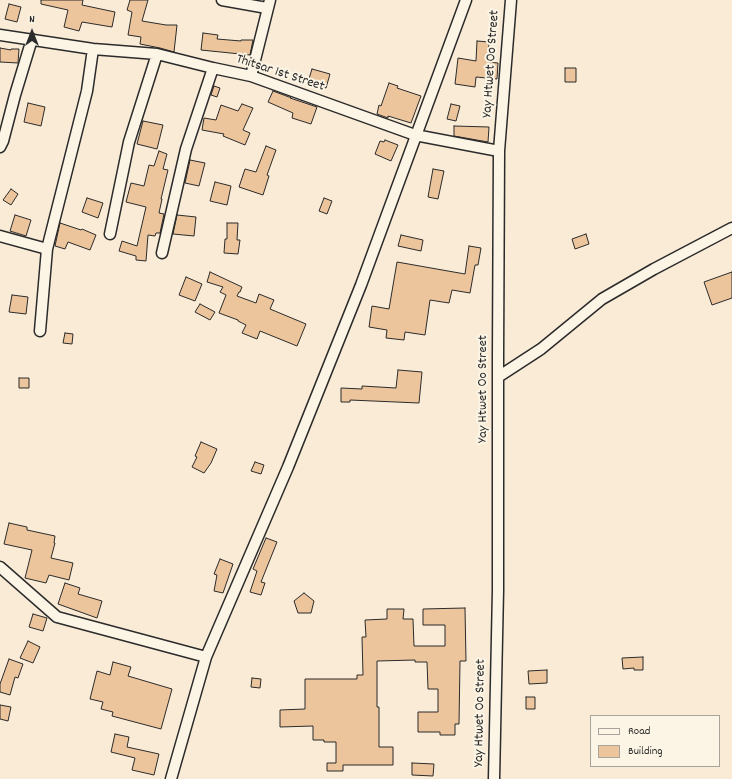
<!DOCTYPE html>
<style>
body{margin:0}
#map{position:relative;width:732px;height:779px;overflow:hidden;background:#f9ebd6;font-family:Dekko,sans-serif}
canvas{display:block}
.legend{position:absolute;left:590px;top:715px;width:130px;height:52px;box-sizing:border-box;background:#fcf5e5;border:1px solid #a8a49b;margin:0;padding:5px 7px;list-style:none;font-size:12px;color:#2b2b2b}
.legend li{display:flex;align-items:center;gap:8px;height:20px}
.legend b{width:20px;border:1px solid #a8a49b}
.north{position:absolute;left:12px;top:12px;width:40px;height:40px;-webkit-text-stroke:3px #fcf5e5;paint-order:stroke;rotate:0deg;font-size:11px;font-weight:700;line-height:16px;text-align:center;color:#2b2b2b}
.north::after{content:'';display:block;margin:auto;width:14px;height:18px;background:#2b2b2b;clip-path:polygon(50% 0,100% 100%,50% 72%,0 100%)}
</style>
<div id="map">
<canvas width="732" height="779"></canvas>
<ul class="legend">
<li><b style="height:5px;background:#fcf5e5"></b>Road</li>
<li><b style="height:11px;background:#ecc59c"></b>Building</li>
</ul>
<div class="north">N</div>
</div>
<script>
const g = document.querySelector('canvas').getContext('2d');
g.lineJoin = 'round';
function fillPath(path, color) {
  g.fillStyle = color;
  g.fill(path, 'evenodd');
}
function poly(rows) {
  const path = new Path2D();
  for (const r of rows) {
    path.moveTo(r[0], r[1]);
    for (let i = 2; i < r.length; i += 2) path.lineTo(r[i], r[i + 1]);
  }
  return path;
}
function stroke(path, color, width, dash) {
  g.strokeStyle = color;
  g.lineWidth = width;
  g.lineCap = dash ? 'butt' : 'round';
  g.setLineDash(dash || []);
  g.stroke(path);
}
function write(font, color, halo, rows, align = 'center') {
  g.font = font + ' Dekko,sans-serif';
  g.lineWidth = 4;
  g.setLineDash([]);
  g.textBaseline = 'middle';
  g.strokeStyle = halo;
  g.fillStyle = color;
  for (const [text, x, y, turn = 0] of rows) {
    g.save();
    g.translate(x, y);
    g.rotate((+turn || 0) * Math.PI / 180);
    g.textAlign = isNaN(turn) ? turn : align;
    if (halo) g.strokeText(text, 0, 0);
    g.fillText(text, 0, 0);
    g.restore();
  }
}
const building = poly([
 [41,0,83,0,82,5,115,12,112,27,82,22,79,31,64,27,68,10,41,4,41,0],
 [130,0,148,0,142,21,166,25,177,25,174,52,160,48,140,44,141,37,128,35,132,12,127,10,130,0],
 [9,4,21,7,17,22,5,19,9,4],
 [203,33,218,35,217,39,241,41,241,40,253,40,250,55,201,50,203,33],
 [477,41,489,42,488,62,498,63,497,79,476,77,475,87,455,84,458,58,476,61,477,41],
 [0,48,11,50,11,49,19,49,18,63,0,62,0,48],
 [565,68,576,68,576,82,565,82,565,68],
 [312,69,330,74,326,88,308,82,312,69],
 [389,83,398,86,397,88,421,96,411,123,388,116,388,118,377,114,379,105,381,106,389,83],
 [214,86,220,88,217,97,211,95,214,86],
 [273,91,289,97,291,97,290,98,317,107,311,124,292,118,293,113,268,102,273,91],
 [28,103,45,107,41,126,24,122,28,103],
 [242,104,253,108,243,130,250,133,245,145,223,136,224,134,202,130,204,118,216,120,221,105,238,111,242,104],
 [451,104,460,106,456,121,447,119,451,104],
 [143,121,163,125,157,149,137,144,143,121],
 [454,126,489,127,488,142,454,136,454,126],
 [385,140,398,145,391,161,375,154,380,141,384,142,385,140],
 [266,146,276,150,267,175,269,176,263,195,239,187,245,169,256,172,266,146],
 [159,151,167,154,163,169,168,170,161,199,162,199,159,213,164,214,160,233,156,233,155,236,148,235,146,261,136,260,136,256,119,251,122,241,137,246,146,207,126,202,131,183,144,186,149,165,154,166,159,151],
 [190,160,205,163,199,186,185,183,190,160],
 [433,169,444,171,438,199,428,197,433,169],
 [215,182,231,186,227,205,210,201,215,182],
 [11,189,18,194,11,205,3,200,11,189],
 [87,198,103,203,98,218,82,212,87,198],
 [324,198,332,201,327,214,319,211,324,198],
 [15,215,31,220,26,236,10,231,15,215],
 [177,215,196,217,194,236,173,234,177,215],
 [60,223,81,230,82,229,96,235,90,250,68,242,65,249,55,246,60,223],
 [227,223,238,223,237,240,240,240,238,254,224,253,225,239,227,239,227,223],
 [586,234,589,244,575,249,572,239,586,234],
 [401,235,423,240,421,251,398,246,401,235],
 [469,246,481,248,478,265,475,265,470,293,452,290,449,303,430,300,425,335,405,332,404,340,386,338,387,330,369,327,372,306,389,309,397,262,465,274,469,246],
 [210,272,242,287,240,292,239,292,237,296,256,303,259,294,274,300,270,309,306,324,297,346,260,331,257,339,242,333,246,325,238,321,238,320,219,313,226,295,220,292,223,287,207,282,210,272],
 [732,272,732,298,712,305,704,282,732,272],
 [186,277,202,284,195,301,179,295,186,277],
 [12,295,28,297,26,314,9,312,12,295],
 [200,304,215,312,210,320,195,312,200,304],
 [65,333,73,334,72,344,63,343,65,333],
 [398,370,422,372,419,403,350,400,350,402,341,402,341,388,362,389,362,386,396,388,398,370],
 [19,378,29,378,29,388,19,388,19,378],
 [201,442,217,449,211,463,204,473,192,467,197,457,195,456,201,442],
 [255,462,264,465,261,474,251,471,255,462],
 [9,523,27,527,27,530,55,536,54,543,55,543,51,558,73,563,69,580,49,575,46,583,25,578,32,550,4,544,9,523],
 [266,538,277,542,261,582,265,583,261,595,250,592,257,571,253,569,266,538],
 [220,559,233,564,223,593,214,591,217,575,214,574,220,559],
 [65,583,80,588,78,594,102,601,97,618,58,604,65,583],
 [304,593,314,601,311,613,298,613,294,601,304,593],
 [465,608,466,661,460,661,459,724,455,724,455,735,440,735,440,732,418,732,418,712,438,712,438,689,428,689,427,662,415,662,415,660,377,661,377,707,379,707,379,747,393,747,393,765,343,765,343,771,327,771,327,763,336,763,336,742,324,742,324,740,313,740,313,726,280,727,280,710,305,709,305,679,357,679,357,675,363,675,362,637,366,637,365,620,387,619,387,609,404,609,403,619,413,619,414,646,445,646,445,625,423,625,423,609,465,608],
 [33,614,47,618,43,631,29,627,33,614],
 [28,641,40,647,33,663,20,658,28,641],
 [643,657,643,670,634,670,634,668,623,669,622,658,643,657],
 [9,659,23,664,18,678,15,677,10,695,0,692,0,684,9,659],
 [113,662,131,667,128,676,172,689,161,729,112,716,113,712,101,709,103,702,90,699,97,671,110,675,113,662],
 [547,670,547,683,529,684,528,671,547,670],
 [252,678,261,679,260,688,251,687,252,678],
 [526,697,535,697,535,709,526,709,526,697],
 [0,705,11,707,8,721,0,719,0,705],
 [115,734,129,737,127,747,159,754,154,775,132,770,135,758,111,752,115,734],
 [412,763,434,764,433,776,412,775,412,763]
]);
const street = poly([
 [222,0,267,8],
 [0,35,93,49,157,54,213,68,251,76,415,135,499,151],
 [251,76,270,0],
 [0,147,3,141,15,95,32,39],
 [110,234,129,142,157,54],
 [0,236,47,249],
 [162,253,186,149,213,68],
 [40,331,47,249,87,91,93,49],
 [498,377,541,349,602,299,654,269,732,228],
 [0,567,57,617,206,657],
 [171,779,206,657,288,467,361,285,466,0],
 [494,779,498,590,498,356,499,151,511,0]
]);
const streetNames = [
 ["Yay Htwet Oo Street",492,64,-86],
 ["Thitsar 1st Street",280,74,18],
 ["Yay Htwet Oo Street",484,389,-90],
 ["Yay Htwet Oo Street",481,713,-89]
];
fillPath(building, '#ecc59c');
stroke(building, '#2b2b2b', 1);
stroke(street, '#2b2b2b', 13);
stroke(street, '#fcf5e5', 10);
write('14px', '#2b2b2b', '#fcf5e5', streetNames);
</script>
